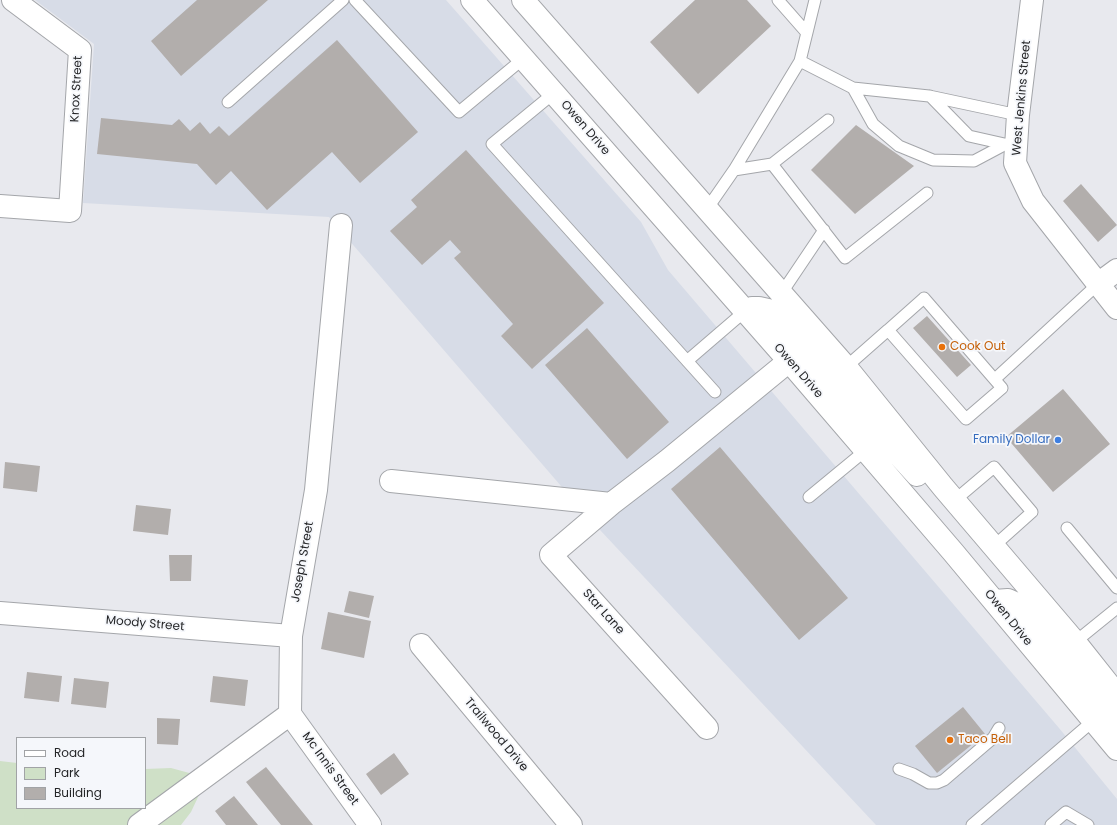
<!DOCTYPE html>
<style>
body{margin:0}
#map{position:relative;width:1117px;height:825px;overflow:hidden;background:#e8e9ee;font-family:Poppins,sans-serif}
canvas{display:block}
.legend{position:absolute;left:16px;top:737px;width:130px;height:72px;box-sizing:border-box;background:#f5f7fb;border:1px solid #a1a3a6;margin:0;padding:5px 7px;list-style:none;font-size:12px;color:#242527}
.legend li{display:flex;align-items:center;gap:8px;height:20px}
.legend b{width:20px;border:1px solid #a1a3a6}
</style>
<div id="map">
<canvas width="1117" height="825"></canvas>
<ul class="legend">
<li><b style="height:5px;background:#fff"></b>Road</li>
<li><b style="height:11px;background:#cfe0c7"></b>Park</li>
<li><b style="height:11px;background:#b2aeac"></b>Building</li>
</ul>
</div>
<script>
const g = document.querySelector('canvas').getContext('2d');
g.lineJoin = 'round';
function fillPath(path, color) {
  g.fillStyle = color;
  g.fill(path, 'evenodd');
}
function poly(rows) {
  const path = new Path2D();
  for (const r of rows) {
    path.moveTo(r[0], r[1]);
    for (let i = 2; i < r.length; i += 2) path.lineTo(r[i], r[i + 1]);
  }
  return path;
}
function stroke(path, color, width, dash) {
  g.strokeStyle = color;
  g.lineWidth = width;
  g.lineCap = dash ? 'butt' : 'round';
  g.setLineDash(dash || []);
  g.stroke(path);
}
function write(font, color, halo, rows, align = 'center') {
  g.font = font + ' Poppins,sans-serif';
  g.lineWidth = 3.5;
  g.setLineDash([]);
  g.textBaseline = 'middle';
  g.strokeStyle = halo;
  g.fillStyle = color;
  for (const [text, x, y, turn = 0] of rows) {
    g.save();
    g.translate(x, y);
    g.rotate((+turn || 0) * Math.PI / 180);
    g.textAlign = isNaN(turn) ? turn : align;
    if (halo) g.strokeText(text, 0, 0);
    g.fillText(text, 0, 0);
    g.restore();
  }
}
const built = poly([
 [35,0,446,0,641,222,668,270,1059,728,1117,799,1117,825,876,825,586,515,329,217,83,203,94,44]
]);
const green = poly([
 [0,761,17,763,17,808,145,808,145,769,171,768,193,774,199,795,191,812,181,825,0,825]
]);
const building = poly([
 [197,0,268,0,181,76,151,41],
 [695,0,747,0,771,26,698,94,650,42],
 [337,40,418,132,360,183,332,152,267,210,231,171,216,185,197,164,97,154,101,118,172,125,179,119,190,131,200,122,210,134,219,126,229,136],
 [856,125,914,166,855,214,811,170],
 [466,150,604,303,532,369,501,336,513,324,454,258,461,252,450,240,422,265,390,231,417,207,411,200],
 [1081,184,1117,225,1098,242,1063,201],
 [927,316,971,365,957,377,913,328],
 [587,328,669,422,627,459,545,365],
 [1063,389,1110,444,1053,492,1006,437],
 [720,447,848,598,799,640,671,489],
 [5,462,40,466,37,492,3,488],
 [136,505,171,509,168,535,133,531],
 [169,555,192,555,191,581,170,581],
 [349,591,374,596,369,618,344,612],
 [328,612,371,621,364,658,321,649],
 [27,672,62,676,59,702,24,698],
 [213,676,248,680,245,706,210,702],
 [74,678,109,682,106,708,71,704],
 [963,707,985,734,937,773,915,746],
 [157,718,180,719,178,745,157,744],
 [394,753,409,774,381,795,366,774],
 [266,767,313,825,281,825,246,782],
 [234,796,258,825,226,825,215,811]
]);
const service = poly([
 [355,0,459,112,524,58],
 [778,0,807,33],
 [800,61,853,88,929,96,1018,115],
 [853,88,873,124,899,146,933,160,974,161,1006,144],
 [554,93,492,144,715,392],
 [930,96,969,136,1009,145],
 [228,102,343,0],
 [828,120,772,164,845,258,927,193],
 [734,170,800,61,815,0],
 [707,209,734,170,772,164],
 [781,294,824,230],
 [924,298,1002,388,966,419,888,330,924,298],
 [687,361,744,312],
 [846,367,888,330],
 [995,379,1098,284],
 [809,497,866,450],
 [955,500,994,467,1032,512,994,546],
 [1067,528,1117,588],
 [1075,642,1117,608],
 [899,769,913,774,929,783,937,783,944,780,993,738,999,728],
 [972,825,1093,721],
 [1051,825,1066,812,1088,825]
]);
const minor = poly([
 [1032,0,1018,115,1015,163,1033,201,1117,308],
 [0,206,70,211,80,50,13,0],
 [1098,284,1117,270],
 [391,481,611,504,551,555,707,728],
 [611,504,667,461,789,361],
 [0,613,291,636],
 [421,645,571,825],
 [290,714,291,636,316,490,341,225],
 [290,714,370,825],
 [139,825,290,714]
]);
const trunk = poly([
 [472,0,789,361,953,552,1117,749],
 [523,0,846,367,943,487,1075,642,1117,695],
 [744,312,752,308,759,308,768,310,776,315,855,407,917,475],
 [994,601,1008,600,1017,604,1117,722]
]);
const markers = [
 [942,347,4,"#e8710a"],
 [1058,440,4,"#3f7fe0"],
 [950,740,4,"#e8710a"]
];
const streetNames = [
 ["Knox Street",77,89,-87],
 ["West Jenkins Street",1022,98,-85],
 ["Owen Drive",585,128,49],
 ["Owen Drive",798,371,49],
 ["Joseph Street",303,562,-80],
 ["Star Lane",603,612,48],
 ["Owen Drive",1008,618,51],
 ["Moody Street",145,624,5],
 ["Trailwood Drive",496,735,50],
 ["Mc Innis Street",330,769,54]
];
const foodNames = [
 ["Cook Out",950,347],
 ["Taco Bell",958,740]
];
const shopNames = [
 ["Family Dollar",1050,440]
];
fillPath(built, '#d7dce7');
fillPath(green, '#cfe0c7');
fillPath(building, '#b2aeac');
stroke(service, '#a4a6aa', 13);
stroke(minor, '#a4a6aa', 24);
stroke(trunk, '#a4a6aa', 24);
stroke(service, '#fff', 11);
stroke(minor, '#fff', 22);
stroke(trunk, '#fff', 22);
for (const [x, y, r, color] of markers) {
  const dot = new Path2D();
  dot.arc(x, y, r, 0, 2 * Math.PI);
  g.fillStyle = color;
  g.fill(dot);
  stroke(dot, '#f5f7fb', 1.5);
}
write('12px', '#242527', '#f5f7fb', streetNames);
write('12px', '#c56008', '#f5f7fb', foodNames, 'left');
write('12px', '#366cbe', '#f5f7fb', shopNames, 'right');
</script>
